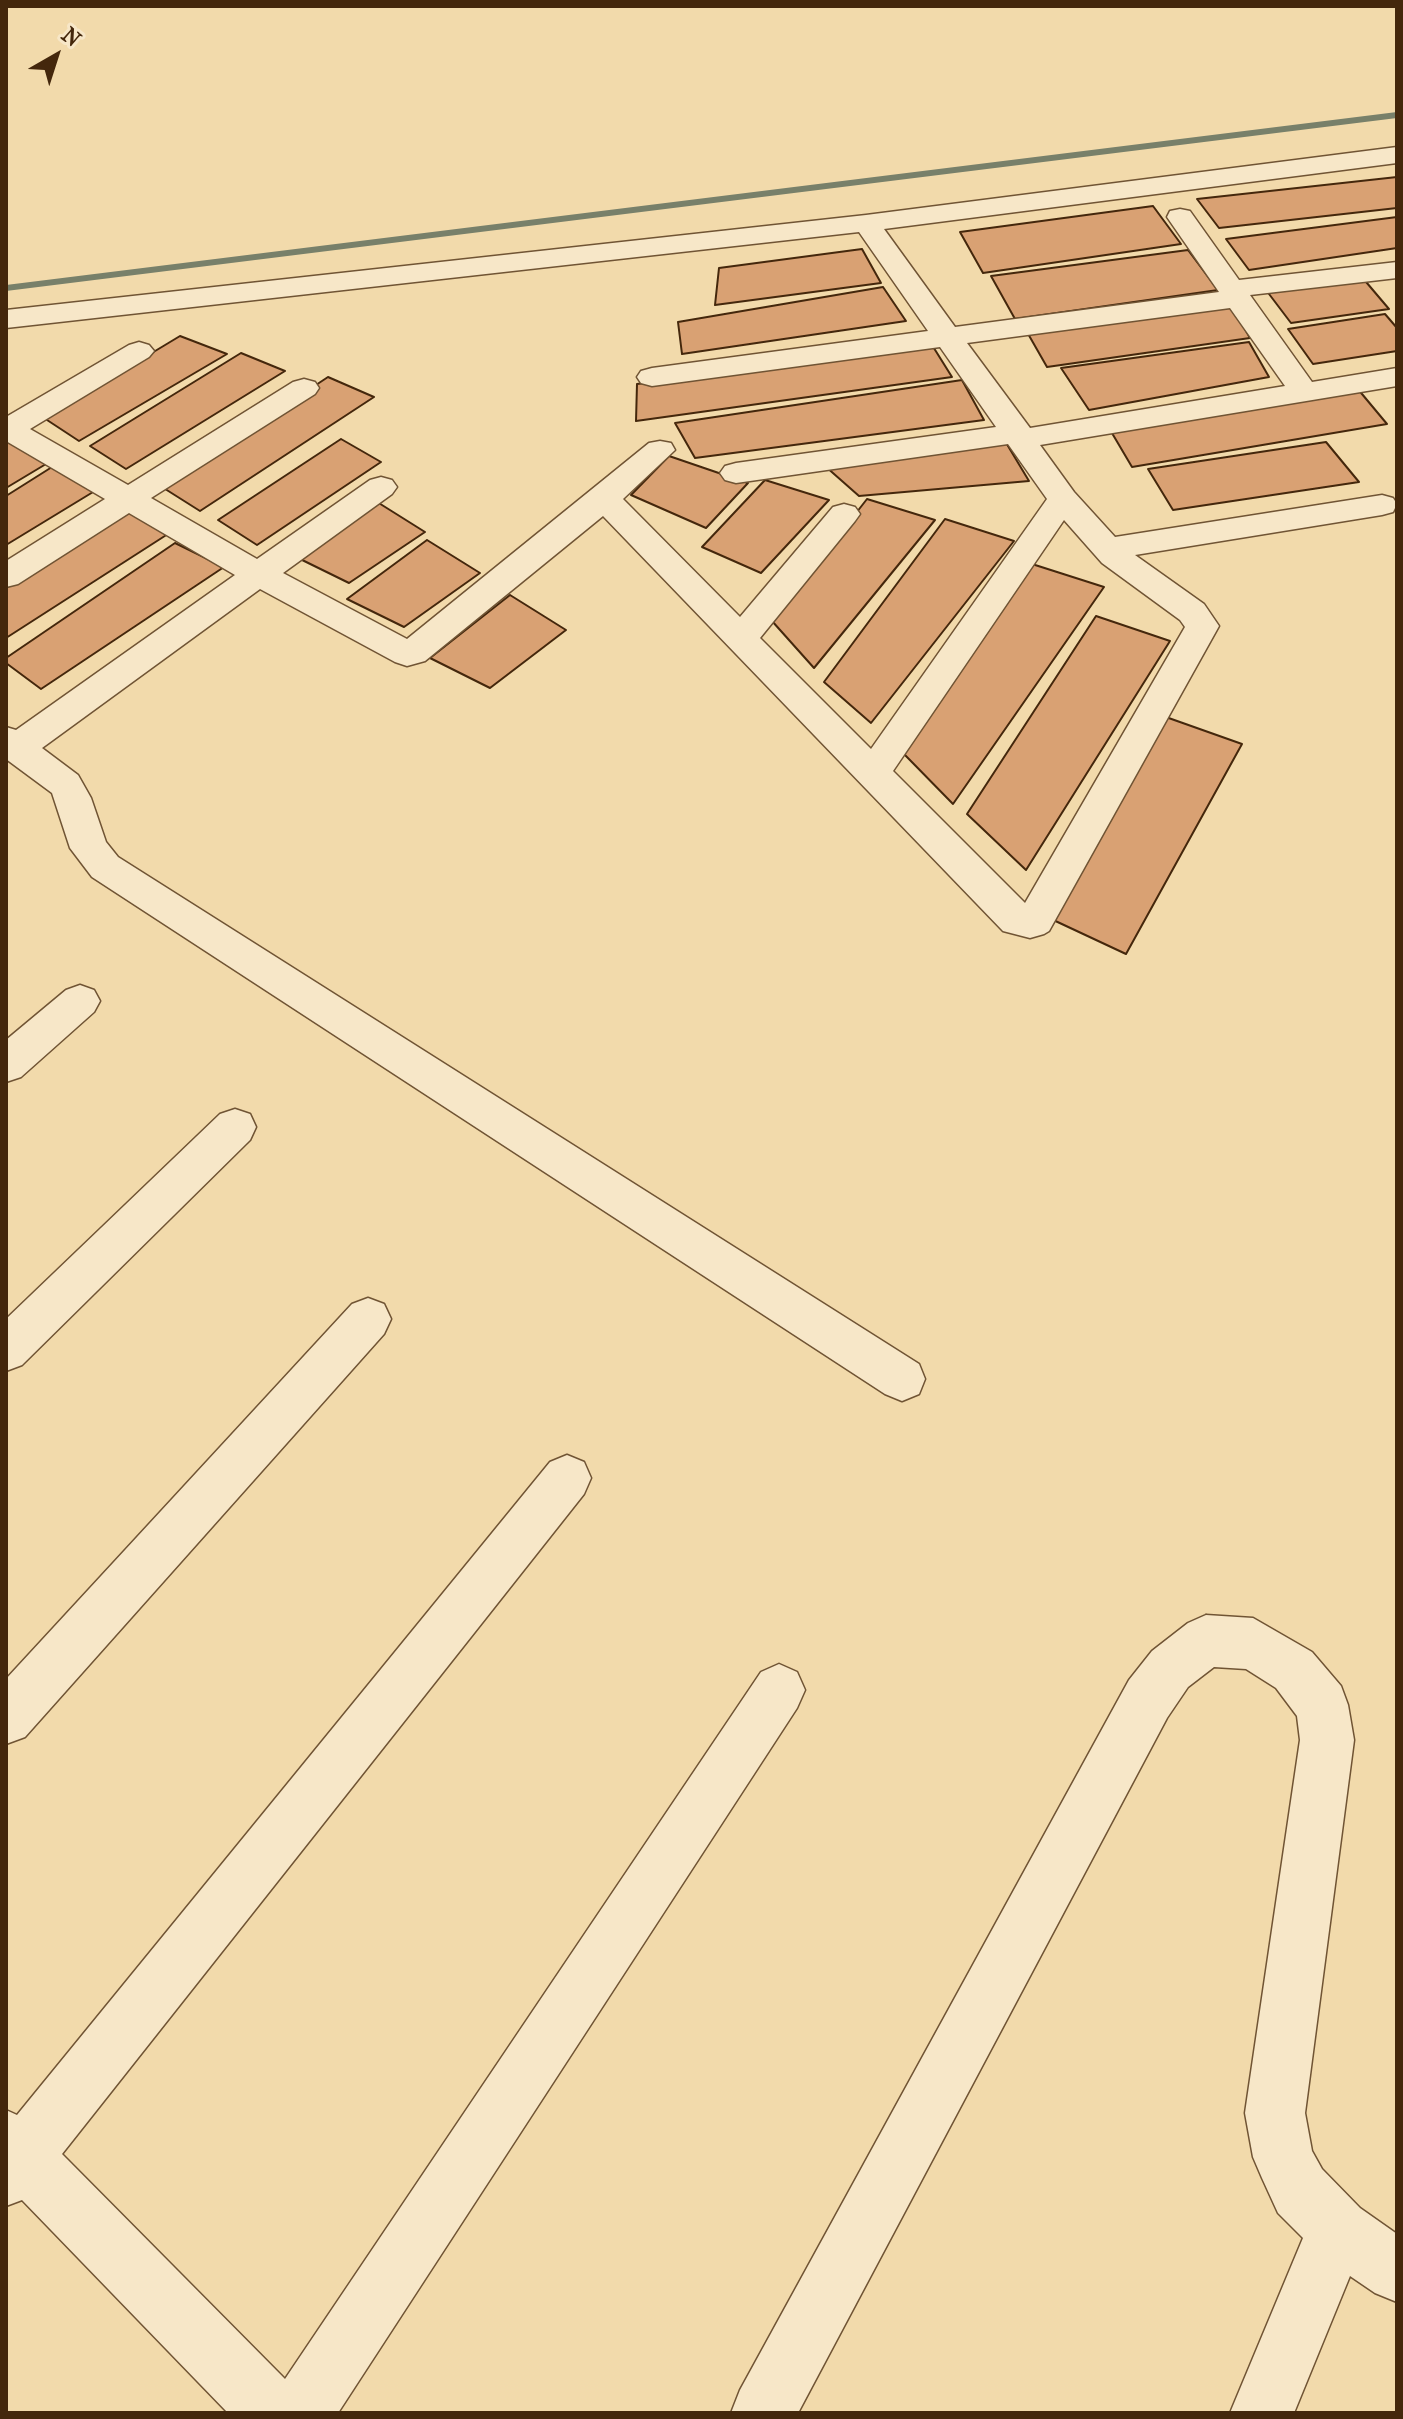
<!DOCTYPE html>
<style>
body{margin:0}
#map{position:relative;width:1403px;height:2419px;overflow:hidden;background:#f2daab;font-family:"IM FELL French Canon",serif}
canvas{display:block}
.frame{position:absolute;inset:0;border:8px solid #44270c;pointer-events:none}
.north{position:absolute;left:16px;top:16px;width:80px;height:80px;-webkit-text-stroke:6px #f7e7c8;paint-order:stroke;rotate:39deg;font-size:22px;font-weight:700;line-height:32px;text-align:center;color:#44270c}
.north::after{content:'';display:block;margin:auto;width:28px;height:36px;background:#44270c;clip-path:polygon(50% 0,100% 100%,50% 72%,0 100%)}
</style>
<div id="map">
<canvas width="1403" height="2419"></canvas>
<div class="frame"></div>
<div class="north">N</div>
</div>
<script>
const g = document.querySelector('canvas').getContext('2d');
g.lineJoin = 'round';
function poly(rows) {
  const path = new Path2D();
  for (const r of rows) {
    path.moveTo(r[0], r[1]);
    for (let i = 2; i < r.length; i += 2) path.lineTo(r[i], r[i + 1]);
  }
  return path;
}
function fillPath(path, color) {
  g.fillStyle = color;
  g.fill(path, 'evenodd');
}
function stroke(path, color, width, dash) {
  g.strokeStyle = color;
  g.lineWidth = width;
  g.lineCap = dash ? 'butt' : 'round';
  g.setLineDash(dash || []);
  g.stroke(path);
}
const stream = poly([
 [1397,112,1397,118,6,291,6,285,1397,112]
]);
const building = poly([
 [1397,177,1397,208,1219,228,1197,199,1397,177],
 [1153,206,1181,244,983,273,960,232,1153,206],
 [1397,217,1397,248,1249,270,1226,239,1397,217],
 [862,249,881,283,715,305,719,268,862,249],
 [1188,250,1218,290,1015,319,991,276,1188,250],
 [1361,276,1389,309,1291,323,1266,290,1361,276],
 [883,287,906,321,682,354,678,322,883,287],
 [1231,304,1250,338,1047,367,1027,332,1231,304],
 [1385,314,1397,328,1397,351,1313,364,1288,329,1385,314],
 [180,336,227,354,79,441,44,418,180,336],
 [1249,342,1269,377,1089,410,1061,368,1249,342],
 [932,345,952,377,636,421,637,384,932,345],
 [241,353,285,371,126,469,90,446,241,353],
 [328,377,374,397,200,511,162,487,328,377],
 [962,380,984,420,695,458,675,423,962,380],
 [1357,388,1387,424,1132,467,1109,428,1357,388],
 [341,439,381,462,257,545,218,520,341,439],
 [6,441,51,461,6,488,6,441],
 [1005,441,1029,481,859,496,825,466,1005,441],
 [1326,442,1359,482,1173,510,1148,469,1326,442],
 [669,456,748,483,706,528,631,495,669,456],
 [52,467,98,489,6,545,6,496,52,467],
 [765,480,829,500,761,573,702,547,765,480],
 [867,499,935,520,814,668,772,621,867,499],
 [374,500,425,532,349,583,294,556,374,500],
 [124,509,171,532,6,638,6,586,124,509],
 [945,519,1014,541,871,723,824,682,945,519],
 [427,540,480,573,404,627,347,599,427,540],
 [175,543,224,567,41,689,6,663,6,658,175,543],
 [1032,564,1104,587,953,804,904,754,1032,564],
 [510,595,566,630,490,688,430,658,510,595],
 [1096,616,1170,641,1026,870,967,814,1096,616],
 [1163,716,1242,744,1126,954,1049,918,1163,716]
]);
const minor = poly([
 [1397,147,1397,163,884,229,955,327,1219,292,1167,217,1170,211,1180,209,1190,211,1239,280,1397,262,1397,278,1250,295,1312,382,1397,368,1397,386,1040,445,1074,492,1115,537,1382,495,1393,498,1397,504,1393,512,1382,515,1135,555,1204,604,1219,626,1049,931,1044,934,1030,938,1003,931,603,516,425,661,407,666,395,662,260,589,42,748,78,775,91,798,106,842,118,857,919,1364,925,1379,919,1394,902,1401,885,1394,92,877,70,848,52,793,6,759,6,727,16,730,235,575,129,513,18,584,6,587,6,561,105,499,6,441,6,417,129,345,139,342,149,345,154,351,149,357,30,429,128,485,293,382,304,379,315,382,319,388,315,394,151,498,257,559,370,480,381,477,392,480,397,487,392,494,283,573,407,639,649,443,660,441,671,443,675,450,623,499,740,617,833,507,844,504,855,507,860,514,855,521,760,638,871,749,1047,499,1008,444,736,483,725,480,720,473,725,466,736,463,996,427,940,347,652,386,641,383,637,377,641,371,652,368,928,331,859,232,6,328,6,310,866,215,1397,147],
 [1230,308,1285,386,1030,428,967,343,1230,308],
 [1064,520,1102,563,1180,620,1185,627,1025,903,893,771,1064,520],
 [80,985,94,990,100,1001,94,1012,21,1077,6,1082,6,1040,66,990,80,985],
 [235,1109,250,1114,256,1127,250,1140,22,1365,6,1371,6,1319,220,1114,235,1109],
 [368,1298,384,1304,391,1319,384,1334,25,1737,6,1744,6,1679,352,1304,368,1298],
 [567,1455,584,1462,591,1478,584,1494,62,2154,285,2379,761,1672,779,1664,797,1672,805,1690,797,1708,338,2413,228,2413,22,2200,6,2206,6,2110,17,2115,550,1462,567,1455],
 [1206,1615,1253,1618,1312,1652,1341,1686,1348,1705,1354,1740,1305,2113,1312,2151,1322,2169,1360,2208,1397,2234,1397,2302,1375,2293,1350,2276,1294,2413,1230,2413,1303,2238,1278,2213,1262,2178,1253,2157,1245,2113,1300,1740,1297,1716,1276,1688,1246,1669,1214,1667,1188,1687,1167,1718,798,2413,731,2413,740,2390,1129,1680,1152,1651,1188,1623,1206,1615]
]);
fillPath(stream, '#78806a');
fillPath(building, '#d9a173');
stroke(building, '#44270c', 2);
stroke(minor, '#705434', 3);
fillPath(minor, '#f7e7c8');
</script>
